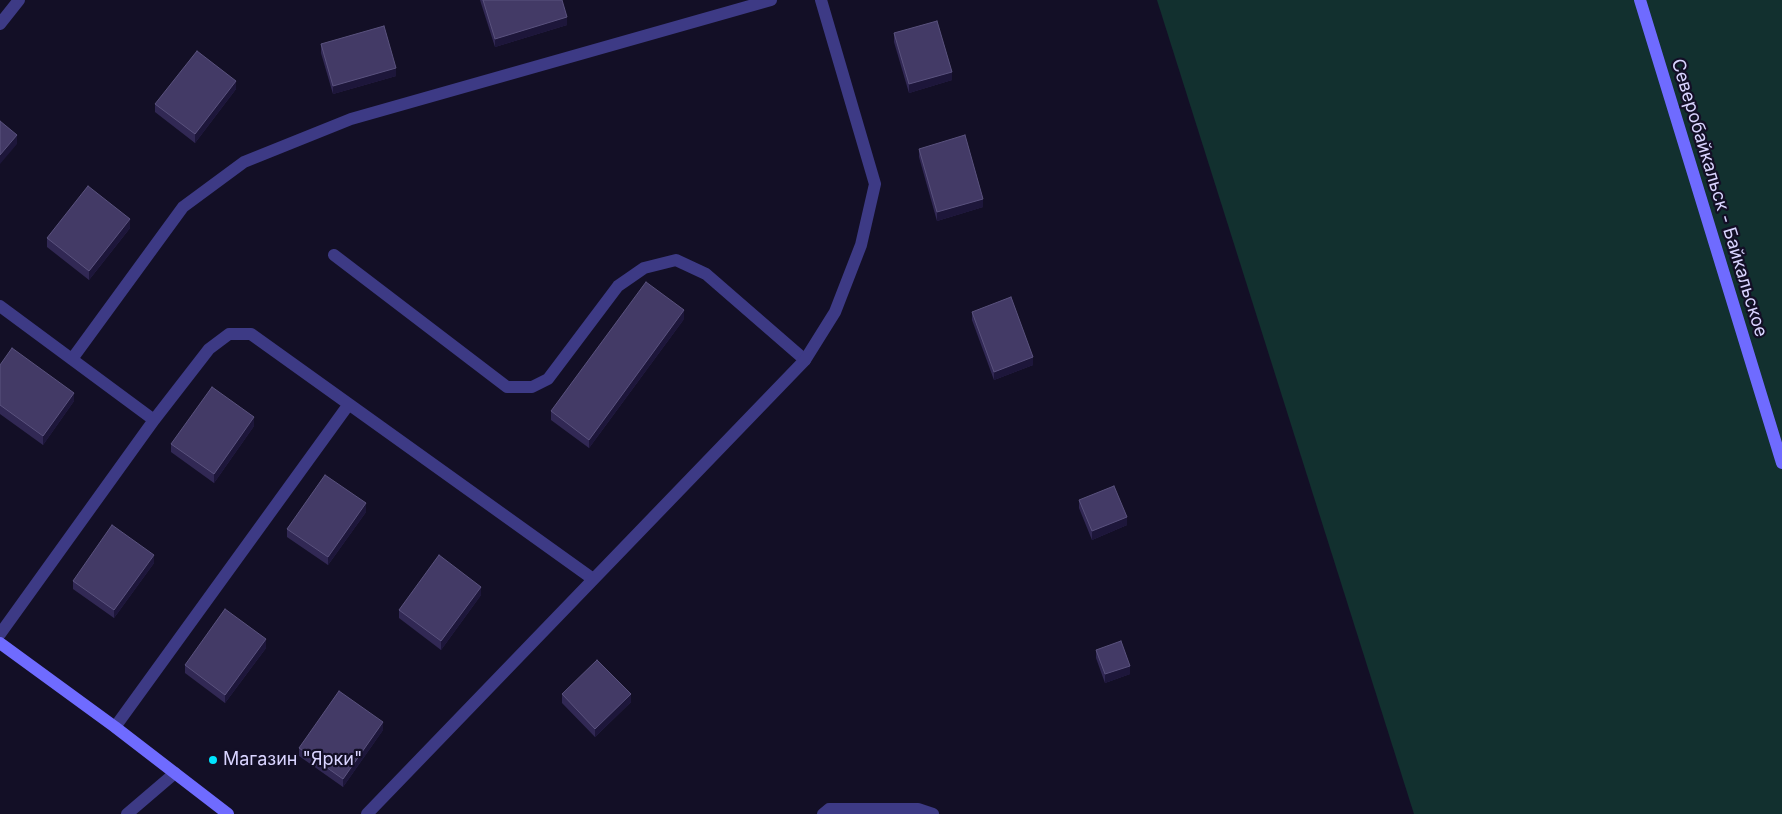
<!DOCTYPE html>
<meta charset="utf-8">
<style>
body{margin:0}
canvas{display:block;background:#130f26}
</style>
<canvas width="1782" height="814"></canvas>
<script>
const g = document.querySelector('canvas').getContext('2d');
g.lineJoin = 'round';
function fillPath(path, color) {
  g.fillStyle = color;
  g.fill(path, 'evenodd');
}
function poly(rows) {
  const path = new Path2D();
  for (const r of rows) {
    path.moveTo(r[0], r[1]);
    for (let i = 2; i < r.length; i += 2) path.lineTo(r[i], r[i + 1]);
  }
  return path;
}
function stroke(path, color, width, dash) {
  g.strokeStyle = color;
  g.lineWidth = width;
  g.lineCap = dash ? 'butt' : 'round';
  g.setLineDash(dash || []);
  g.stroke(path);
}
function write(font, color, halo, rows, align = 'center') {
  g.font = font + ' Inter,sans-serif';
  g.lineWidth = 4.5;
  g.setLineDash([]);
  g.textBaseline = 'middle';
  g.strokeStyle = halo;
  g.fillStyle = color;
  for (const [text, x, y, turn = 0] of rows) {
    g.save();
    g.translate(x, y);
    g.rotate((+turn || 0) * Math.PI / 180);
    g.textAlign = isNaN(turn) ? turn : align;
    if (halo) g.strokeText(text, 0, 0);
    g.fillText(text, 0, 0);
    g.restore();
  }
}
const green = poly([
 [1157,0,1782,0,1782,814,1414,814]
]);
const lane = poly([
 [334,255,507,387,532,387,548,379,618,286,644,268,676,260,706,274,805,360],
 [127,814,175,773],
 [823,814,829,809,918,809,933,814]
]);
const street = poly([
 [0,24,19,0],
 [0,306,154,420,0,634],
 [72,359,183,207,244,162,351,119,771,0],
 [154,420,209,349,229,334,251,334,593,579],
 [115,727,349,404],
 [367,814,805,360,835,312,861,245,875,184,821,0]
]);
const secondary = poly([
 [1640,0,1782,463],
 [0,643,115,727,228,814]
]);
const wall = poly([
 [480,0,562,0,567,25,495,47],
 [894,33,952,80,909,93,894,42],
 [321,44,396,76,333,94,321,53],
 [236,89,195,143,155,112,155,104],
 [919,149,983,207,937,221,919,157],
 [130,228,89,280,47,247,47,238],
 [972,312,1033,365,994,380,972,320],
 [684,319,589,448,551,420,551,411],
 [0,365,74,401,43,445,0,414],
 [254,426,214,483,171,452,171,444],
 [1079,500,1127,525,1092,540,1079,508],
 [366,512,328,565,287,537,287,529],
 [154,563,114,618,73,589,73,581],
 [481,595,441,650,399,618,399,610],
 [266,648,225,703,185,673,185,665],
 [1096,650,1130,674,1105,683,1096,658],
 [562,694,631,702,595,737,562,703],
 [383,730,343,787,299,756,299,748]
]);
const shadedWall = poly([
 [567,17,567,25,495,47,495,39],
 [396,68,396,76,333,94,333,86],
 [952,72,952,80,909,93,909,84],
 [236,81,236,89,195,143,195,134],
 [17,135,17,144,0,164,0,155],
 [983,199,983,207,937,221,937,212],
 [130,219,130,228,89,280,89,271],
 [684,310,684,319,589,448,589,440],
 [1033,357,1033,365,994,380,994,372],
 [74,393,74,401,43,445,43,436],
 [254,417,254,426,214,483,214,474],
 [366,503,366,512,328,565,328,557],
 [1127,517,1127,525,1092,540,1092,531],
 [154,555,154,563,114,618,114,610],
 [481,587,481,595,441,650,441,641],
 [266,639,266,648,225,703,225,695],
 [1130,666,1130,674,1105,683,1105,674],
 [631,694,631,702,595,737,595,729],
 [383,722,383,730,343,787,343,779]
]);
const building = poly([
 [483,0,562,0,567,17,495,39,483,0],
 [937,21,952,72,909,84,894,33,937,21],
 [384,26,396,68,333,86,321,44,384,26],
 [197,51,236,81,195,134,155,104,197,51],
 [0,121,17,135,0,155,0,121],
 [965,135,983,199,937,212,919,149,965,135],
 [88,186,130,219,89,271,47,238,88,186],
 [646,282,684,310,589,440,551,411,646,282],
 [1011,297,1033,357,994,372,972,312,1011,297],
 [12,348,74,393,43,436,0,405,0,365,12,348],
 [212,387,254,417,214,474,171,444,212,387],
 [325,475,366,503,328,557,287,529,325,475],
 [1114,486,1127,517,1092,531,1079,500,1114,486],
 [112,525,154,555,114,610,73,581,112,525],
 [439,555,481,587,441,641,399,610,439,555],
 [225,609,266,639,225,695,185,665,225,609],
 [1121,641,1130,666,1105,674,1096,650,1121,641],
 [597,660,631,694,595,729,562,694,597,660],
 [339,691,383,722,343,779,299,748,339,691]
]);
const markers = [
 [213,760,5,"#00e5ff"]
];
const streetNames = [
 ["Северобайкальск - Байкальское",1719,198,73]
];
const poiNames = [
 ["Магазин \"Ярки\"",223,760]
];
fillPath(green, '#12302f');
stroke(lane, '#3d3a85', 12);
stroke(street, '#3d3a85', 12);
stroke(secondary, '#6f6bff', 12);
fillPath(wall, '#312854');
fillPath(shadedWall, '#1d163a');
fillPath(building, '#433a66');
stroke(building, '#5a527e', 1);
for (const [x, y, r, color] of markers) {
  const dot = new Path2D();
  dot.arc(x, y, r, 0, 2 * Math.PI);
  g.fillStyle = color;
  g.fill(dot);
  stroke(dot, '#130f26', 2);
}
write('18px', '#d9d4ff', '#130f26', streetNames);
write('18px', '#d9d4ff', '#130f26', poiNames, 'left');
</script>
